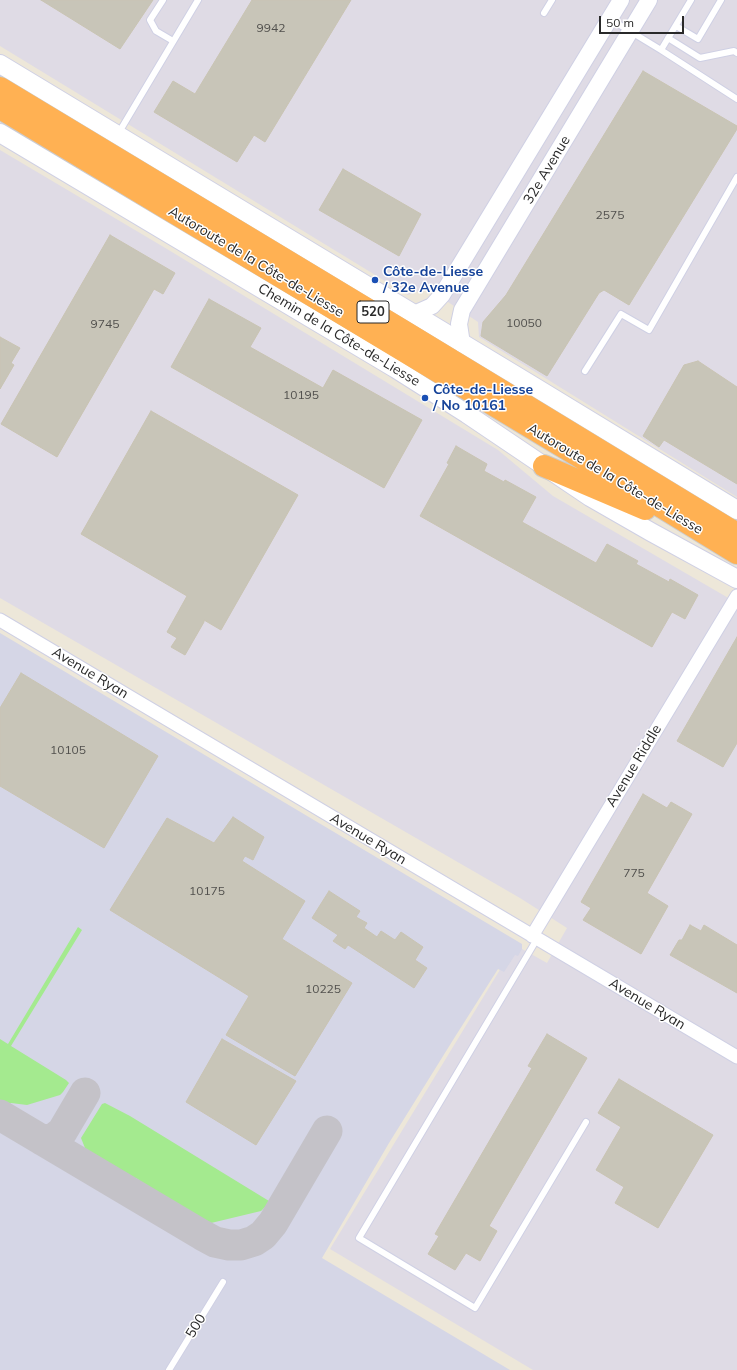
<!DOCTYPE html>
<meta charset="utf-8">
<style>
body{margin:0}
#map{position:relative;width:737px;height:1370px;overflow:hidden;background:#ede7d9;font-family:Mulish,sans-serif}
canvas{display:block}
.scale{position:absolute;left:599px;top:16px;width:85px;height:18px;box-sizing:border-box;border:2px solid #292929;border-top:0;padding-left:5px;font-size:12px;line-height:14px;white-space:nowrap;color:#292929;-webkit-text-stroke:3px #fff;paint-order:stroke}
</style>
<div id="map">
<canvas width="737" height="1370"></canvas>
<div class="scale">50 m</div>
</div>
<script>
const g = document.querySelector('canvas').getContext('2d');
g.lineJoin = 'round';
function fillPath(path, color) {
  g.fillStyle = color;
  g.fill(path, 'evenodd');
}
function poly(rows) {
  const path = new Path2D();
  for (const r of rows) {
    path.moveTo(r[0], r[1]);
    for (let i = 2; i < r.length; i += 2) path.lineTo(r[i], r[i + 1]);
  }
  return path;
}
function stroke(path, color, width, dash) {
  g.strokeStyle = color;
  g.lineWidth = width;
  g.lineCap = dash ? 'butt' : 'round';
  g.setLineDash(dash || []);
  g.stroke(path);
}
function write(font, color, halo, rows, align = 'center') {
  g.font = font + ' Mulish,sans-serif';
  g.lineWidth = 3;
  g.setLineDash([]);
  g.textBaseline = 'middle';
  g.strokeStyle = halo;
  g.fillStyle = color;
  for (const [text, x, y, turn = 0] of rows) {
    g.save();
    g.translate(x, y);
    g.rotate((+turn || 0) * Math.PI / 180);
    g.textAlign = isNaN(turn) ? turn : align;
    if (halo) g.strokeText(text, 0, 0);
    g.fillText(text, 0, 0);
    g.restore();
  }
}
const industrial = poly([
 [0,0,737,0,737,497,479,337,478,322,427,288,408,295,0,46],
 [0,150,167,249,498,450,553,496,737,603,737,1370,533,1370,330,1249,515,945,547,963,567,928,520,898,0,598]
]);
const airport = poly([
 [0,633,522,944,522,949,518,956,515,955,504,972,498,969,453,1040,389,1143,322,1258,510,1370,0,1370]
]);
const green = poly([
 [78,927,82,930,11,1046,66,1080,69,1083,63,1092,60,1095,27,1105,11,1103,8,1105,0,1100,0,1039,8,1044],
 [105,1103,130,1116,269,1201,267,1205,261,1211,211,1223,206,1220,203,1221,142,1185,140,1181,136,1178,133,1179,123,1174,123,1172,117,1168,114,1168,87,1153,81,1138,102,1104]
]);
const taxiway = poly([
 [0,1115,202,1235,215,1242,229,1245,241,1245,254,1241,263,1235,273,1223,327,1131],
 [42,1140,53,1139,62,1132,85,1093]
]);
const building = poly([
 [41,0,153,0,120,49,41,0],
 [252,0,351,0,265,142,254,135,237,162,154,112,173,81,195,94,252,0],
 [643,71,737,126,737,129,629,305,604,290,599,293,547,376,481,336,483,322,506,295,643,71],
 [343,169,421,214,399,256,319,210,343,169],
 [110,235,175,273,163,294,154,289,57,457,1,424,110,235],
 [209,299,261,328,250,347,323,388,333,370,422,420,384,488,171,367,209,299],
 [0,337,20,348,11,363,14,365,0,389,0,337],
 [698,361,737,387,737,484,664,440,659,447,643,436,684,365,698,361],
 [151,411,298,495,221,630,204,620,204,622,185,655,171,647,177,638,167,632,187,596,81,534,151,411],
 [456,446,487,464,484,471,504,482,505,480,536,497,522,522,596,563,607,544,638,561,636,564,669,582,670,579,698,595,685,619,672,612,652,647,420,516,449,464,447,463,456,446],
 [737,637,737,743,723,767,677,741,737,637],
 [21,673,158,756,104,848,0,786,0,708,21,673],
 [643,794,667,808,671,802,692,814,647,893,668,906,641,954,583,920,591,908,581,902,643,794],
 [233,817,264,837,253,860,245,856,242,861,305,901,282,939,352,983,295,1076,226,1035,249,996,110,910,167,818,214,843,233,817],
 [329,891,360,911,356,917,367,923,364,928,377,937,381,931,395,940,401,932,423,947,415,960,427,968,414,988,348,945,345,949,333,941,338,935,312,918,329,891],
 [690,925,701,931,704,925,737,945,737,993,670,955,679,940,682,940,690,925],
 [547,1034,587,1058,489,1226,497,1231,480,1261,466,1253,455,1270,428,1254,439,1236,435,1234,532,1068,528,1066,547,1034],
 [222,1039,296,1081,256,1145,186,1102,222,1039],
 [619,1079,713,1135,658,1228,615,1203,624,1187,596,1170,621,1127,598,1113,619,1079]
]);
const service = poly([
 [163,0,150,20,156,31,173,41],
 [544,13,552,0],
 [610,19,661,50,691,0],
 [676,26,698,39,721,0],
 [668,38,700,58,734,51,737,53],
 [661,50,737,99],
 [118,134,198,0],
 [585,371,621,314,649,330,737,177],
 [537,939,359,1238,475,1308,586,1122],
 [169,1370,223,1282]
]);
const minor = poly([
 [0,620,737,1057],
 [532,936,737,596]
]);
const tertiary = poly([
 [414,314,432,306,442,295,621,0],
 [462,344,459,324,462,310,649,0]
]);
const secondary = poly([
 [0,64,530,384,737,510],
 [0,133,396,369,467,414,590,497,651,532,737,579]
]);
const motorway = poly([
 [0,88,405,332,737,534],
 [0,108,577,455,737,553],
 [544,466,645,509]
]);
const markers = [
 [375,280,4,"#1a4fb4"],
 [425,398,4,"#1a4fb4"]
];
const numberNames = [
 ["9942",271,28],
 ["2575",610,215],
 ["10050",524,323],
 ["9745",105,324],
 ["10195",301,395],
 ["10105",68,750],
 ["775",634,873],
 ["10175",207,891],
 ["10225",323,989]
];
const shields = [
 [373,312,32]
];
const shieldNames = [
 ["520",373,312]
];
const streetNames = [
 ["32e Avenue",547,170,-59],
 ["Autoroute de la Côte-de-Liesse",256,262,31],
 ["Chemin de la Côte-de-Liesse",339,335,31],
 ["Autoroute de la Côte-de-Liesse",615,479,31],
 ["Avenue Ryan",90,673,31],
 ["Avenue Riddle",634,766,-59],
 ["Avenue Ryan",368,839,31],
 ["Avenue Ryan",647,1004,31],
 ["500",196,1326,-58]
];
const transitNames = [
 ["Côte-de-Liesse",383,272],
 ["/ 32e Avenue",383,288],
 ["Côte-de-Liesse",433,390],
 ["/ No 10161",433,406]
];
fillPath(industrial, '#dfdbe5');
fillPath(airport, '#d5d6e6');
fillPath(green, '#a4ea8f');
stroke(taxiway, '#c4c2c8', 31);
fillPath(building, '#c8c5b8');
stroke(building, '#c9c4b3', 1);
stroke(service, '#cfd0e4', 8);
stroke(minor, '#cfd0e4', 15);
stroke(tertiary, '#cfd0e4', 18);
stroke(secondary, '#cfd0e4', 20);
stroke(motorway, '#ccc', 24);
stroke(service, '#fff', 6);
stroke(minor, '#fff', 13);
stroke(tertiary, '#fff', 16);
stroke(secondary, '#fff', 18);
stroke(motorway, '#ffb153', 22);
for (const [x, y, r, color] of markers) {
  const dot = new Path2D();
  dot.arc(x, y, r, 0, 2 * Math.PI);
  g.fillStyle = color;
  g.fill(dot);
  stroke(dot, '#fff', 1.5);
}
write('12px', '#51504d', null, numberNames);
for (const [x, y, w] of shields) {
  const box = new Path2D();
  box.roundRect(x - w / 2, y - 11, w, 22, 3);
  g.fillStyle = '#fff';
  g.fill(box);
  stroke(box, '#292929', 1);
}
write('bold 13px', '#292929', null, shieldNames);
write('14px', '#292929', '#fff', streetNames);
write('bold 14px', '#164399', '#fff', transitNames, 'left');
</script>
